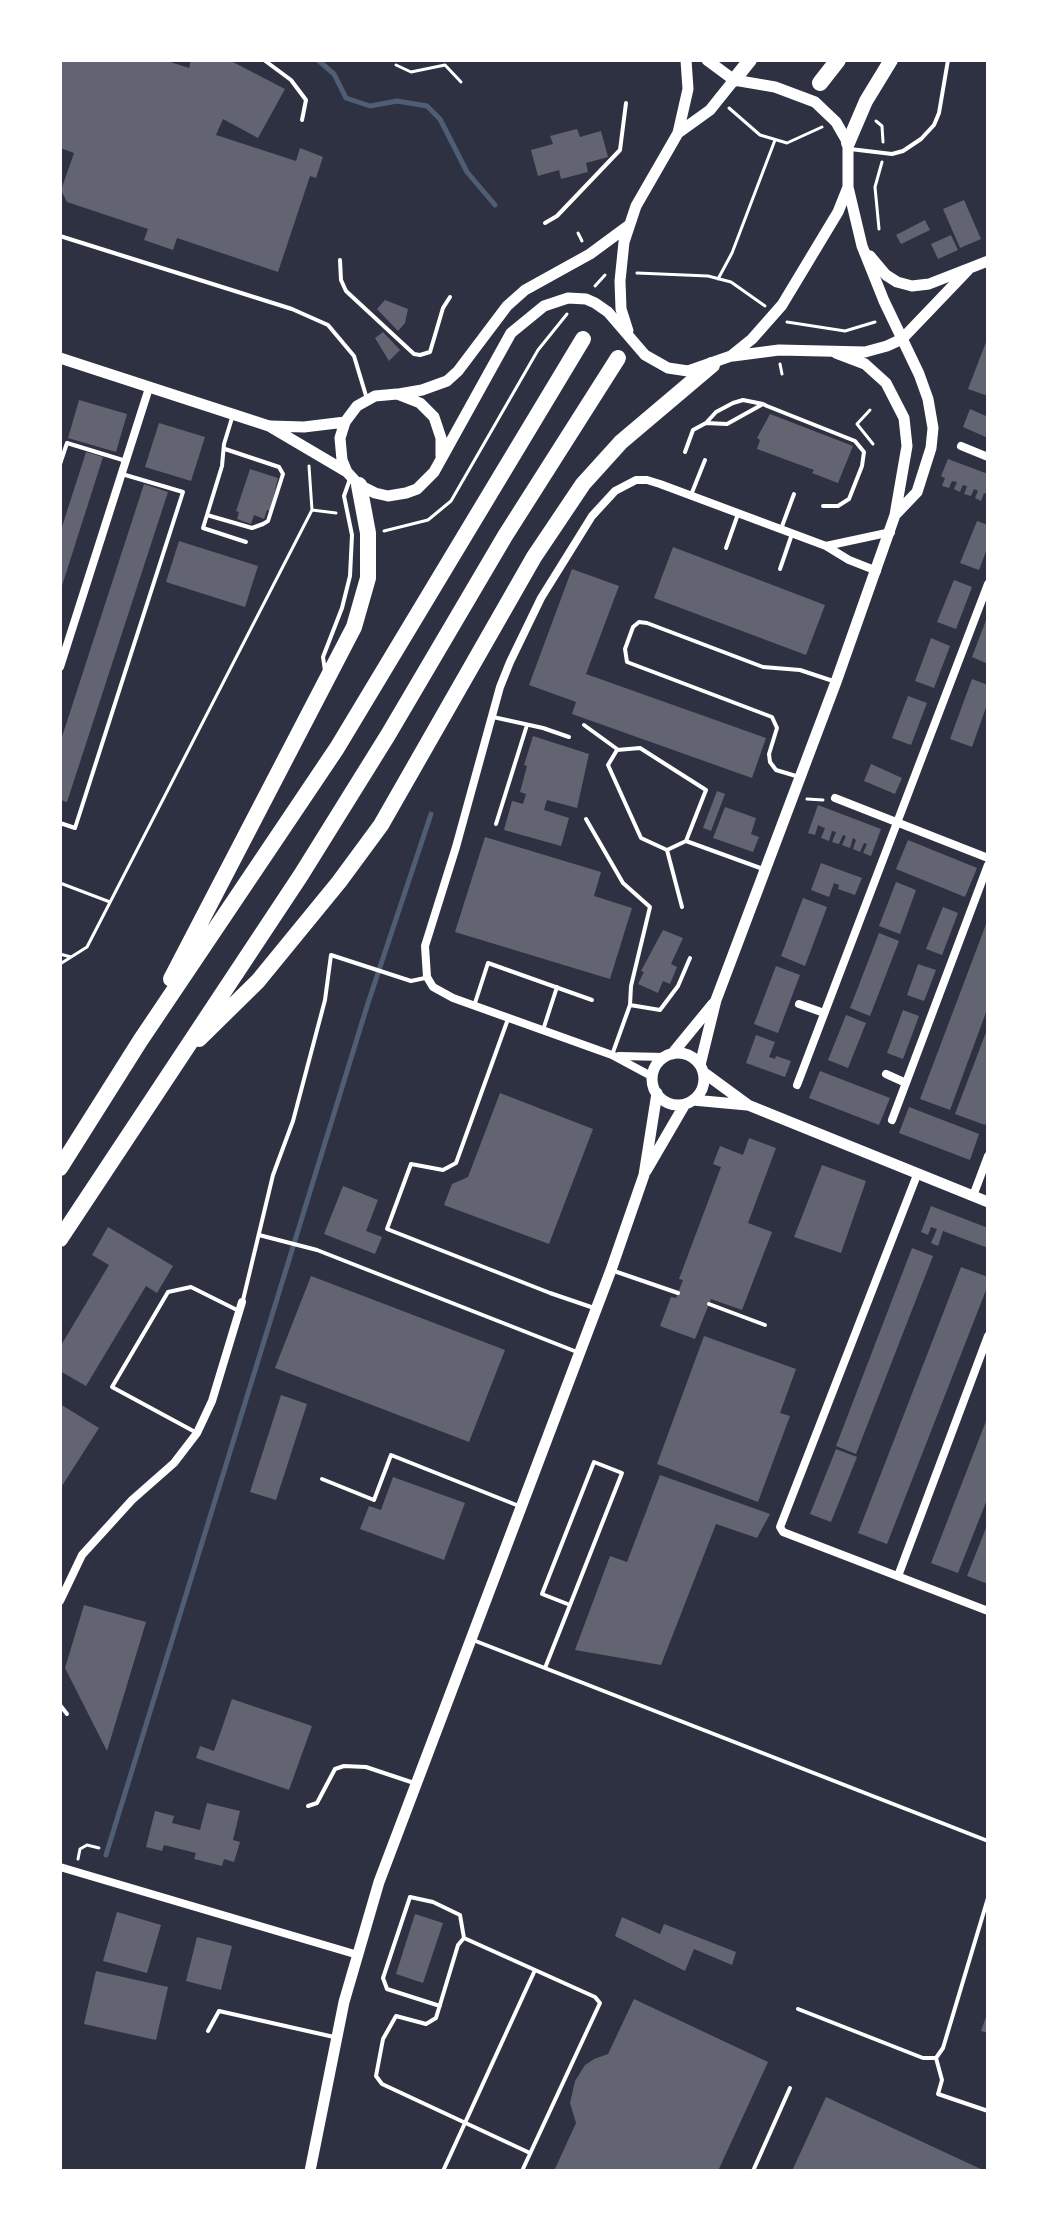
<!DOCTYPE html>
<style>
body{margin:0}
#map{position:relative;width:1048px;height:2231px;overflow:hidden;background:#2d3142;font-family:"Fira Sans Condensed",sans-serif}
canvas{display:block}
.frame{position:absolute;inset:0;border:62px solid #fff;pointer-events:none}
</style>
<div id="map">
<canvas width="1048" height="2231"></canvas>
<div class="frame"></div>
</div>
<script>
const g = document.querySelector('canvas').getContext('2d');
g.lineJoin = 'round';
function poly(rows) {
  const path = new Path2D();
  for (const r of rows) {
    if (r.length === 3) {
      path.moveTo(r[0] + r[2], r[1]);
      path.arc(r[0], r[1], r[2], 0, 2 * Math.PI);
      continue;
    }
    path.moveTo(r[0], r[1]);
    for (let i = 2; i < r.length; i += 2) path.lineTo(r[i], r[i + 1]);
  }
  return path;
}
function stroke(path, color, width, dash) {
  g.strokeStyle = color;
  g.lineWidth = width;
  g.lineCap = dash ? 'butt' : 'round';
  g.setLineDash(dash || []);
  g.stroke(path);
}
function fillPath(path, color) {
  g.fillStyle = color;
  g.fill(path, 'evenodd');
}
const stream = poly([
 [318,60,334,74,346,98,370,106,397,101,427,106,440,119,467,172,495,205],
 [106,1855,368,1003,431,814]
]);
const building = poly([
 [60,60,164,60,189,68,191,60,229,60,285,89,258,138,223,119,216,135,296,161,300,148,323,157,316,178,310,176,278,272,177,238,173,250,144,240,148,229,67,202,61,190,74,153,60,148],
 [577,129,580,137,601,131,608,157,586,163,588,172,561,179,559,170,538,176,531,150,553,144,550,136],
 [964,200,981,239,960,248,943,209],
 [925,220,930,230,901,244,896,235],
 [951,235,958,250,938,259,931,244],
 [385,300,408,309,405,323,398,331,377,309],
 [383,332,400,350,389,361,375,338],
 [988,337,988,396,968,389],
 [79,400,127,414,116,452,68,438],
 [970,409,988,417,988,438,963,427],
 [770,414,853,446,838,483,812,473,814,470,757,449,760,440,757,438],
 [159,423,205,437,191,481,145,467],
 [86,452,103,457,60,592,60,533],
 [948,459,988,474,988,495,984,493,981,501,975,498,978,491,974,489,971,496,964,494,967,486,963,485,960,492,954,489,957,482,952,481,949,488,942,486,945,478,941,476],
 [250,469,278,478,270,511,267,510,264,519,254,515,251,524,237,519,239,512,236,511],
 [144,484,168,492,67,802,60,800,60,743],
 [977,521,988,525,988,546,979,570,960,563],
 [179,541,258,566,245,607,166,582],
 [673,547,825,605,806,655,654,598],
 [572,569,619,586,586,674,766,738,752,778,572,714,576,702,529,685],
 [954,580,972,587,956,629,937,622],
 [988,615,988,664,972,657],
 [931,638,950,646,934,688,915,681],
 [972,679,988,685,988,702,972,747,950,739],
 [908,696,927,703,911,745,892,738],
 [533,736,589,754,577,808,547,800,544,810,569,818,561,846,504,830,512,801,523,804,526,794,520,792,527,766,524,765],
 [871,764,902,778,895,794,864,781],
 [717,791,725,794,711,831,703,828],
 [818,805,881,829,871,856,863,853,867,844,864,843,860,852,853,849,856,840,853,838,850,848,842,845,846,836,843,835,839,844,832,842,836,832,832,831,829,841,821,838,825,828,822,827,818,825,815,835,808,833],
 [725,807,756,818,751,834,759,837,753,852,713,838],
 [485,837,601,872,594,896,632,908,610,979,455,932],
 [908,840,977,868,965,897,896,869],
 [821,863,862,878,855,895,838,889,839,885,834,883,829,897,811,890],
 [896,882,916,890,900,934,879,926],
 [803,898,827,907,805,966,781,956],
 [943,907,958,913,942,955,926,949],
 [988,919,988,1007,950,1110,920,1099],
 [663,930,683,938,671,964,677,967,670,984,663,981,658,993,638,984,644,972,641,971],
 [879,933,899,941,870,1016,850,1008],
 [918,964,936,970,924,1001,907,995],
 [776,966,800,975,778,1033,754,1024],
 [903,1010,919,1016,903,1059,887,1053],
 [846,1015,866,1023,848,1068,828,1060],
 [988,1027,988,1119,985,1125,955,1114],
 [756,1035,775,1042,769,1057,775,1059,776,1056,791,1061,785,1077,746,1063],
 [820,1071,890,1098,879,1125,809,1098],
 [500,1093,593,1129,549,1244,444,1205,452,1184,468,1177],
 [909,1107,979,1134,970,1160,899,1133],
 [749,1138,776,1148,748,1223,772,1232,742,1310,711,1299,695,1339,660,1326,671,1297,676,1298,678,1293,683,1280,679,1279,721,1167,713,1164,720,1146,743,1155],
 [822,1165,866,1181,841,1253,794,1237],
 [343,1186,378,1200,366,1231,382,1237,375,1254,324,1234],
 [931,1206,988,1228,988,1248,943,1231,938,1246,931,1243,937,1229,931,1227,928,1235,921,1232],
 [108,1227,173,1266,157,1293,146,1286,86,1386,60,1371,60,1347,109,1265,92,1255],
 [912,1248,933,1256,856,1454,836,1446],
 [961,1267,988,1277,988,1285,887,1544,858,1533],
 [311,1276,505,1350,469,1442,275,1368],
 [704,1336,796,1369,780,1413,790,1416,758,1502,657,1464],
 [281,1395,307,1404,276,1500,250,1492],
 [60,1404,99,1428,60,1489],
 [988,1416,988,1497,958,1573,931,1563],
 [836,1449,857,1457,831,1522,810,1514],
 [660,1475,770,1514,757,1538,716,1524,661,1665,575,1650,610,1556,627,1562],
 [393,1477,465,1503,444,1560,360,1529,369,1506,381,1510],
 [988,1523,988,1584,967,1576],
 [84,1605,146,1622,107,1751,65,1668],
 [232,1699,312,1726,289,1790,196,1758,200,1746,214,1751],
 [207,1803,240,1811,233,1840,240,1842,234,1862,224,1859,222,1866,194,1859,196,1853,164,1845,162,1851,146,1847,155,1811,174,1816,172,1823,200,1830],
 [117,1912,161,1925,147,1973,103,1961],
 [415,1914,443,1923,423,1983,396,1974],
 [622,1917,660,1934,664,1924,736,1952,732,1965,694,1949,685,1971,615,1936],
 [197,1937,232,1946,221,1990,186,1981],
 [96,1971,168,1987,156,2040,84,2024],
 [634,1999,768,2062,718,2171,554,2171,576,2123,570,2103,575,2081,585,2065,594,2059,608,2054],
 [988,2011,988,2033,981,2031],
 [826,2097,985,2171,792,2171]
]);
const path = poly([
 [396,65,411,72,445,65,461,82],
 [729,108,760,135,787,143,822,127],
 [876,121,882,126,883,142],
 [879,229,875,187,882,162],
 [578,233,582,241],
 [637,273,708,276,731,282,765,306],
 [718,279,732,253,775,140],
 [595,286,605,275],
 [787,322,845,331,875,322],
 [780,364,782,374],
 [870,410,857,424,873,444],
 [312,510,336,513],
 [384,531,428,520,451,501,538,350,567,314],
 [807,799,823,800],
 [60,883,110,902],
 [60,954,71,957],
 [60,964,87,947,312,510,309,466],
 [78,1859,80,1849,87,1845,99,1848]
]);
const service = poly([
 [264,60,291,80,306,100,302,120],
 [850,149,892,154,903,151,921,139,934,125,939,113,948,60],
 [545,223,557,216,620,150,626,103],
 [60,236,292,309,328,325,354,356,367,399],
 [340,260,341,280,346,291,414,354,420,355,430,352,443,308,450,297],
 [232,418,224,444,222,466,203,528,246,542],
 [706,423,716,412,733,403,743,400,763,404],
 [685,452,693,430,706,423,727,424,763,404,767,406,855,441,864,452,862,466,849,499,838,506,823,506],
 [60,464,67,443,126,461],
 [691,495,705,460],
 [207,515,252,528,263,524,268,521,283,474,279,467,225,449],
 [781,529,794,494],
 [726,548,738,514],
 [780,569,792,534],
 [325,671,323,657,342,608,350,576,352,535,344,496,350,479],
 [493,717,543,728,569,737],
 [584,725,617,749],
 [796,776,776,770,770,762,769,754,777,728,772,717,627,662,625,649,633,627,639,622,647,623,763,667,800,670,836,682],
 [586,819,623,883,650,907,631,986,630,1005,612,1055],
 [60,823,75,828,183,492,122,474],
 [496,824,527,725],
 [686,841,706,790,640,748,617,750,608,765,641,838,667,850,686,841,763,869],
 [667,850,682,907],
 [475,1003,488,963,592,1000],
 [630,1005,660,1010,678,986,690,958],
 [508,1019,456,1163,443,1170,411,1164,387,1229,550,1293,594,1308],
 [543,1030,557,987],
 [259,1235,317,1250,577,1352],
 [614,1271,678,1293],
 [243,1300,273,1175,293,1121,325,1000,331,955,411,981,425,978],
 [709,1304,765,1325],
 [197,1433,112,1387,168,1292,191,1287,239,1311],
 [322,1479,374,1500,391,1455,519,1506],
 [473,1640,988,1841],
 [545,1668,570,1605,622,1473,594,1462,542,1594,570,1605],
 [60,1705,67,1714],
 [308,1806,317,1803,335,1769,344,1766,366,1767,414,1783],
 [440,2006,387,1989,383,1978,410,1897,433,1902,460,1915,464,1938],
 [798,2009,923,2058,936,2058,943,2048,988,1898],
 [208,2031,219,2011,334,2037],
 [936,2058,942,2080,938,2094,988,2111],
 [443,2171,535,1970],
 [522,2171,600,2003,595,1997,464,1938,458,1945,436,2018,426,2024,396,2016,383,2039,376,2076,382,2084,530,2153],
 [753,2171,790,2088]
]);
const minor = poly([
 [961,446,988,457],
 [826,546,891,532],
 [60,667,149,388],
 [835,798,988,858],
 [799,1004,824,1013],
 [619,1056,665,1057],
 [886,1074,906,1083],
 [653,1077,612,1055,453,998,433,987,427,977,425,946,456,847,500,687,510,662,541,598,592,516,615,491,636,480,647,480,660,484,826,546,849,560,877,571],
 [797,1085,988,584],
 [892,1120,988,865],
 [917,1175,780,1527,783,1532,988,1611],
 [973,1196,988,1156],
 [898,1576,988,1336],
 [60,1601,82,1555,132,1500,174,1463,197,1433,212,1401,242,1302],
 [60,1867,358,1955]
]);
const tertiary = poly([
 [678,133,688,89,686,60],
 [848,187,862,246,884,301,919,374,928,399,933,428,931,448,917,492,896,514],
 [870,256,886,275,897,282,912,286,929,284,988,261],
 [628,331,621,309,620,281,624,242,636,206,678,133,710,110,734,80],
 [733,356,779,350,865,352,887,346,902,339,968,270],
 [60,358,269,426,347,472],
 [399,394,422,390,447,381,458,371,507,306,525,290,590,254,628,226],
 [270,426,304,427,345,422],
 [441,456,441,438,434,417,420,403,397,394,375,396,357,406,345,422,340,438,342,460,347,472,359,485,375,493,388,496,406,493,417,489,434,472,511,333,544,306,568,298,586,299,595,303,608,312,645,355,668,368,688,371,731,356,752,339,782,305,838,212,848,187,848,143,836,122,815,102,775,87,734,80,707,60],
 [678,1079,26],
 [672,1054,713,1004],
 [700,1065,716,1000,836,682,895,515,907,446,904,418,886,383,865,364,836,353],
 [703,1072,748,1105,988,1202],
 [693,1100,747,1105],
 [646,1171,685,1104],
 [310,2171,344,2002,379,1882,611,1270,644,1175,657,1093]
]);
const trunk = poly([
 [734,80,750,60],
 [848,143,866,101,891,60]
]);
const motorway = poly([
 [820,83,838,60],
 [171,979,354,627,368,578,368,533,359,485],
 [199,1039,258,981,339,882,381,825,534,557,583,484,621,442,712,365],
 [60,1168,140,1041,337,748,583,339],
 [60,1239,301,875,388,735,505,536,618,358]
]);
stroke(stream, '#4f5d75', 5);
fillPath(building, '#626471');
stroke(path, '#fff', 3);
stroke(service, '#fff', 4);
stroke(minor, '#fff', 8);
stroke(tertiary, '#fff', 11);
stroke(trunk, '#fff', 14);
stroke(motorway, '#fff', 16);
</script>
